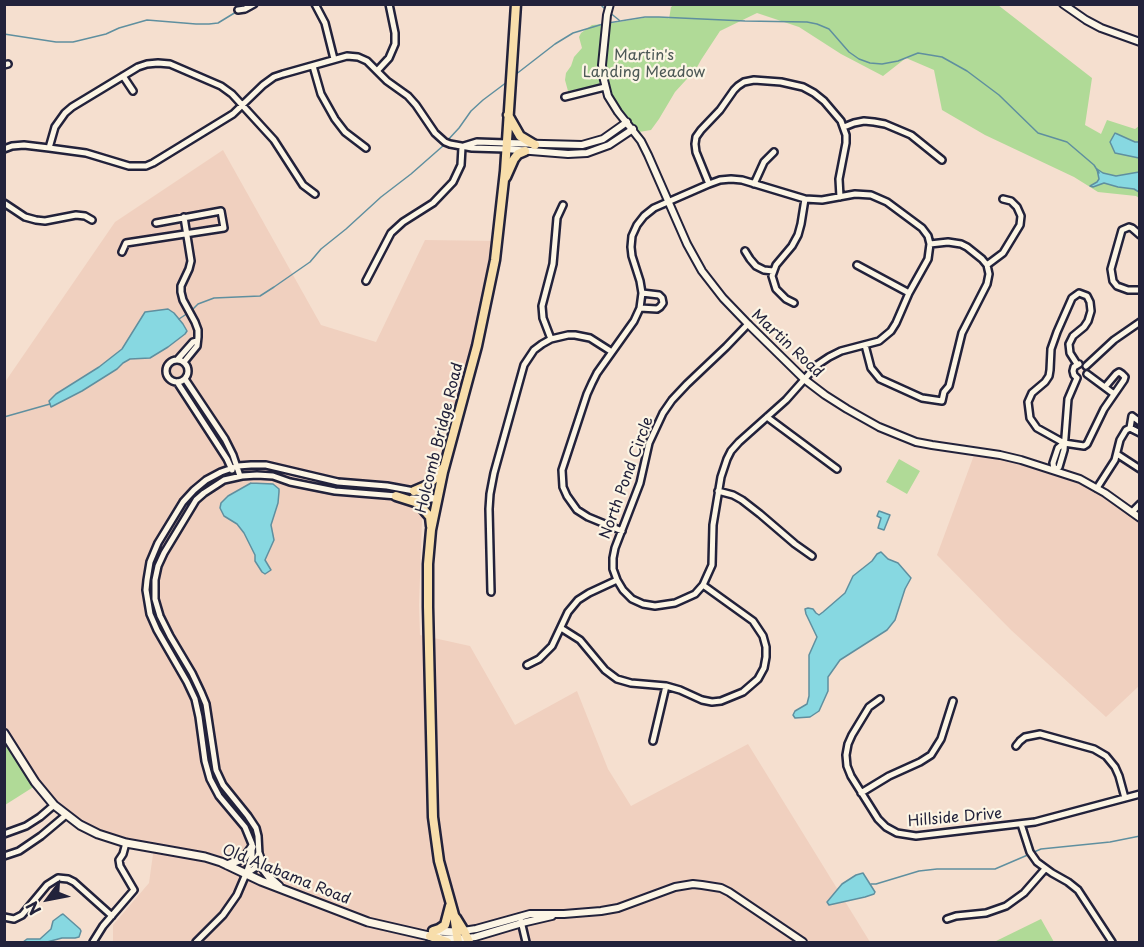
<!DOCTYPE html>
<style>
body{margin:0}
#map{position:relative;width:1144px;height:947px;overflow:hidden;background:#f5dfcf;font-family:"Playpen Sans",sans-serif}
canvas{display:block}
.frame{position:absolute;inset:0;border:6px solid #22223b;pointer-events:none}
.north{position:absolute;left:18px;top:869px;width:60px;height:60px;-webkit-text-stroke:4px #fcf5e5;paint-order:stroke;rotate:238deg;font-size:16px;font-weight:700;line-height:24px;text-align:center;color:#22223b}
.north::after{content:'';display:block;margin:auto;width:21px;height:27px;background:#22223b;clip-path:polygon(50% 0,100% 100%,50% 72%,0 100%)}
</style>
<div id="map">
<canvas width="1144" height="947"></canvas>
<div class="frame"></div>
<div class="north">N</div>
</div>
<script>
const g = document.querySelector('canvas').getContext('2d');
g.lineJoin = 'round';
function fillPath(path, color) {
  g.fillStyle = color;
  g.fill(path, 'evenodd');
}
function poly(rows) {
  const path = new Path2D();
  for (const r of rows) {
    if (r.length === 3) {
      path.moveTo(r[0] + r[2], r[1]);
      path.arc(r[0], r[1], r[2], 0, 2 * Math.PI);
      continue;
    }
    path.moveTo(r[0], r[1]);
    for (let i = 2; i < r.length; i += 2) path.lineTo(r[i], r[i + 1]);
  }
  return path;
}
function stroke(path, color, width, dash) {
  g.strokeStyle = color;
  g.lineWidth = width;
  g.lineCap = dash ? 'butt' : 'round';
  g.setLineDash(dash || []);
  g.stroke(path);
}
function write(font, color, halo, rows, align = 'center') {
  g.font = font + ' "Playpen Sans",sans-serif';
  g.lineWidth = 4.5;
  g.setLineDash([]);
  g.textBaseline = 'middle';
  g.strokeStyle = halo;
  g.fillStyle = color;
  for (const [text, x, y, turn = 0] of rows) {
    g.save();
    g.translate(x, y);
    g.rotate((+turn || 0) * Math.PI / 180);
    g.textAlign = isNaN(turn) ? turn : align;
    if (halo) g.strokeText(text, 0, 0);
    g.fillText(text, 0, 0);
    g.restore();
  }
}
const built = poly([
 [223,150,321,325,376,342,425,240,496,241,470,377,432,461,425,482,422,521,419,605,420,635,470,646,515,725,577,691,608,769,631,806,748,744,870,942,113,942,113,925,149,883,154,847,83,828,53,810,34,785,5,738,5,382,115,222],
 [977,447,1050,469,1090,485,1139,521,1139,686,1106,717,1011,630,937,555]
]);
const green = poly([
 [675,4,998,5,1092,78,1085,125,1101,134,1107,120,1135,129,1139,126,1139,198,1136,196,1098,192,1074,177,985,135,942,110,934,70,906,58,883,76,841,54,799,27,757,13,720,31,701,60,696,69,675,92,659,119,651,130,639,132,618,106,608,88,604,75,607,24,649,17,668,17,669,19,671,7],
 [605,24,601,79,598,86,595,88,580,92,579,89,568,91,565,80,566,73,571,66,574,57,582,48,579,37,581,33,592,25],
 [899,459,920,471,907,494,886,482],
 [4,738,35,786,5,805,4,805],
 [1041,919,1054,942,994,942]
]);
const water = poly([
 [1115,133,1135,142,1139,142,1139,158,1115,153,1110,142,1115,133],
 [1097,169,1103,173,1116,176,1139,172,1139,192,1134,189,1118,187,1104,183,1093,187,1090,186,1097,182,1099,179,1097,169],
 [168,309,174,313,183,324,187,331,185,334,168,347,150,358,130,359,123,363,117,369,82,391,51,407,49,401,56,394,99,367,122,349,145,312,168,309],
 [251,483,273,484,279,489,279,492,278,503,271,525,274,540,265,560,271,570,265,574,262,572,255,561,255,555,244,533,237,524,224,516,220,508,221,503,228,496,251,483],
 [879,511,890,515,884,530,878,528,881,518,877,516,879,511],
 [881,552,888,559,898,563,911,578,905,589,895,620,887,630,840,660,828,677,828,691,819,711,810,717,795,718,793,715,795,711,807,704,809,696,809,655,817,637,806,614,805,609,808,608,813,609,816,613,819,615,823,612,845,593,853,576,872,561,877,554,881,552],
 [863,873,875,892,874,894,865,897,829,905,827,902,842,884,856,875,863,873],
 [63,914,80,929,81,931,79,937,75,938,62,938,47,942,23,942,27,939,40,939,51,929,53,921,61,915,63,914]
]);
const stream = poly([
 [600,4,605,9],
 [609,12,619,20],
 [608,23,645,17,659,17,745,21,807,22,817,24,829,29,849,52,859,59,870,63,882,64,898,61,918,53,942,57,967,71,999,95,1038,133,1067,142,1094,165,1099,173],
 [4,34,56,42,73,42,106,34,119,28,147,20,196,24,209,24,218,23,236,12],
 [515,75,555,44,573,33,603,24],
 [447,141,459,128,471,111,483,100,507,82],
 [192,310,198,304,214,298,260,296,274,287,310,262,321,249,346,229,381,197,411,174,444,145],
 [179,319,188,313],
 [4,417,50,404],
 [1034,852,1041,849,1110,842,1140,836],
 [871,884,876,884,919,871,937,869,995,869,1030,854]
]);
const minor = poly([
 [315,4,325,23,334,59],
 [238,10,245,9,254,4],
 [4,65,8,64],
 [313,66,321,94,335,119,345,132,366,148],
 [377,71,389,58,395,44,395,33,389,4],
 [123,76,133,91],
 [565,97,605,87],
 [844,127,854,123,864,121,874,122,885,124,911,135,942,160],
 [464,146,477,142,506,143],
 [49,148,55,127,65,113,72,107,138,67,147,64,158,63,170,64,221,86,232,94,274,140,303,185,315,194],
 [4,149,12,146,24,145,49,148,86,153,129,166,146,166,153,163,233,114,263,85,274,77,283,74,347,56,358,57,367,61,387,81,408,96,416,105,435,133,445,142,450,144,472,148,506,149],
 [709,184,696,152,695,144,696,137,701,130,720,110,734,90,738,86,744,82,754,80,781,82,803,87,814,93,824,101,841,121,846,135,846,143,839,179,840,197],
 [754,184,764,162,774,152],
 [4,203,25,217,36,220,45,221,76,215,85,216,92,220],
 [184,217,191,261,189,269,181,286,181,292,183,300,195,322,198,330,198,337,197,346,184,362],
 [1140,235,1132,228,1129,227,1122,230,1111,269,1113,281,1117,286,1128,290,1140,290],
 [745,251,750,259,756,266,764,270,773,271],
 [122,252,126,243,224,228,221,211,156,223],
 [857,265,909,293],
 [987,265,1003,253,1020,225,1021,216,1017,207,1011,201,1003,199],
 [366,281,391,233,403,222,433,203,453,182,461,165,462,147],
 [794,303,786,299,776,289,772,276,776,265,792,246,798,235,801,224,805,199],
 [640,308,657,309,660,307,663,303,662,298,659,295,642,293],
 [551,339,543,318,542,306,553,264,557,218,563,205],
 [865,345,871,368,880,379,922,398,942,401,944,392,949,386,962,333,987,284,989,274,987,265,982,259,967,247,961,244,948,242,930,244],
 [178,359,193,342,197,341],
 [177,371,11],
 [1077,364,1070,353,1069,344,1073,336,1084,327,1088,321,1091,311,1090,302,1087,296,1079,293,1072,298,1057,332,1051,349,1050,370,1049,376,1045,382,1032,393,1028,402,1030,418,1037,428,1064,443,1084,446,1087,444,1104,409,1124,380,1125,377,1122,374,1119,372,1116,374,1105,387],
 [1086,366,1114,340,1140,322],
 [1087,374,1114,394],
 [1077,378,1074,375,1073,371,1074,367,1079,364],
 [185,379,225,439,233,455,240,476],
 [177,382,227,459,232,470],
 [767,417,837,469],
 [1130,428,1132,416,1140,422],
 [1117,454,1140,469],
 [1054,470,1059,467,1064,450,1068,399,1077,378],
 [1054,470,1053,463,1058,448,1064,443],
 [1097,488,1115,460,1120,440,1126,430,1130,428,1140,433],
 [718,491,733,495,742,500,760,514,795,544,812,556],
 [412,498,433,499],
 [1132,512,1140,504],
 [622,531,588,517,577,510,567,496,563,487,562,470,587,394,592,383,597,373,634,321,640,308,642,293,640,281,632,256,631,247,632,236,637,225,644,216,654,208,709,184,720,180,731,179,742,180,805,199,822,200,855,194,871,195,887,202,922,228,928,236,930,244,928,259,909,293,896,323,891,331,879,341,841,351,829,357,817,365,786,400,739,442,731,451,727,459,721,477,713,525,712,565,703,585,695,594,675,603,655,606,643,604,632,599,623,590,617,580,613,569,613,558,615,548,640,483,649,443,663,413,672,400,687,384,726,347,748,324],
 [491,592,489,509,490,494,494,473,524,365,534,350,542,344,551,339,568,335,575,335,590,338,612,352],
 [561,628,580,640,605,670,617,679,631,683,666,686,680,690,702,700,712,702,721,701,743,692,758,679,764,668,766,657,766,647,763,636,753,621,703,585],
 [527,665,539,659,552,646,568,612,578,600,589,593,617,580],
 [880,699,869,707,852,735,848,744,846,755,847,766,851,776,878,819,886,827,897,833,916,836,1035,822,1140,794],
 [653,741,666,686],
 [1016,746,1020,741,1025,737,1040,734,1094,749,1106,756,1115,767,1119,776,1125,798],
 [861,793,889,776,920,762,931,755,941,739,953,701],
 [1021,824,1030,852,1037,862,1052,873,1068,882,1078,890,1112,942],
 [4,834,26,826,40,817,54,805],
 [4,856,19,851,41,836,66,815],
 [246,874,255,868,259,855,258,836,256,828,248,816,223,785,216,770,206,704,201,692,192,673,170,636,160,616,155,599,155,580,158,566,164,553,196,500,204,493,224,480,242,476,257,475,273,476,290,482,335,491,397,496],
 [4,917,14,919,22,915,47,885,58,878,68,879,74,882,112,916],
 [947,919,956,916,986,913,1006,906,1024,893,1045,869],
 [521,921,526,942],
 [93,942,103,926,134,890,120,866,119,860,123,854,126,843],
 [196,942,223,915,237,895,246,874,252,856,252,844,245,827,219,796,210,779,205,761,199,717,195,699,187,682,157,630,150,614,146,590,147,580,150,562,158,543,183,502,194,490,206,480,221,472,238,466,251,465,266,465,338,482,387,486,414,491,437,499]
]);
const tertiary = poly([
 [610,4,607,15,602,65,603,76,608,96,618,112,641,141,648,155,687,244,702,271,723,298,748,324,804,379,825,395,847,409,879,427,916,442,932,445,1000,455,1021,460,1080,479,1105,493,1140,518],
 [1063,4,1086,20,1101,28,1140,42],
 [506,143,582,145,603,139,627,122],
 [506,149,568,154,587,153,609,145,633,129],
 [463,931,476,929,530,914,564,914,601,911,618,908,675,887,693,884,702,885,721,888,729,892,803,942],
 [457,939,475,937,522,923,552,916]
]);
const secondary = poly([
 [4,733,35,782,54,805,80,825,98,834,126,843,205,857,221,862,261,881,368,922,442,939,457,939],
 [259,855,264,870,270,878,279,886],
 [227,865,244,858,252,847],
 [435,931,456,932]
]);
const primary = poly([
 [508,115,520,136,535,145],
 [506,177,514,159,518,154,525,151],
 [414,491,428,485,436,477,442,469],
 [396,496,418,503,430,517,431,526],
 [456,918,464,931,469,942],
 [433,931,439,929,445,925,450,906],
 [430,936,447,942],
 [458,942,454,915,439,861,433,817,428,607,428,564,431,530,443,472,477,346,495,260,505,171,516,4]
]);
const parkNames = [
 ["Martin's",644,56],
 ["Landing Meadow",644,73]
];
const streetNames = [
 ["Martin Road",787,344,43],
 ["Holcomb Bridge Road",440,438,-76],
 ["North Pond Circle",627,478,-70],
 ["Hillside Drive",955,818,-5],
 ["Old Alabama Road",286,875,22]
];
fillPath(built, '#f0d0bf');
fillPath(green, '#b0da97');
fillPath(water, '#87d8e1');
stroke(water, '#5f8f9f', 1.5);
stroke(stream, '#5f8f9f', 1.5);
stroke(minor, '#22223b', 10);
stroke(tertiary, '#22223b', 10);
stroke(secondary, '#22223b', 11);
stroke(primary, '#22223b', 13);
stroke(minor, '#fcf5e5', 5);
stroke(tertiary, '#fcf5e5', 6);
stroke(secondary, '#fcf5e5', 7);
stroke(primary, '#f8deab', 8);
write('15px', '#4d5957', '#fcf5e5', parkNames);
write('15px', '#22223b', '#fcf5e5', streetNames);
</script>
